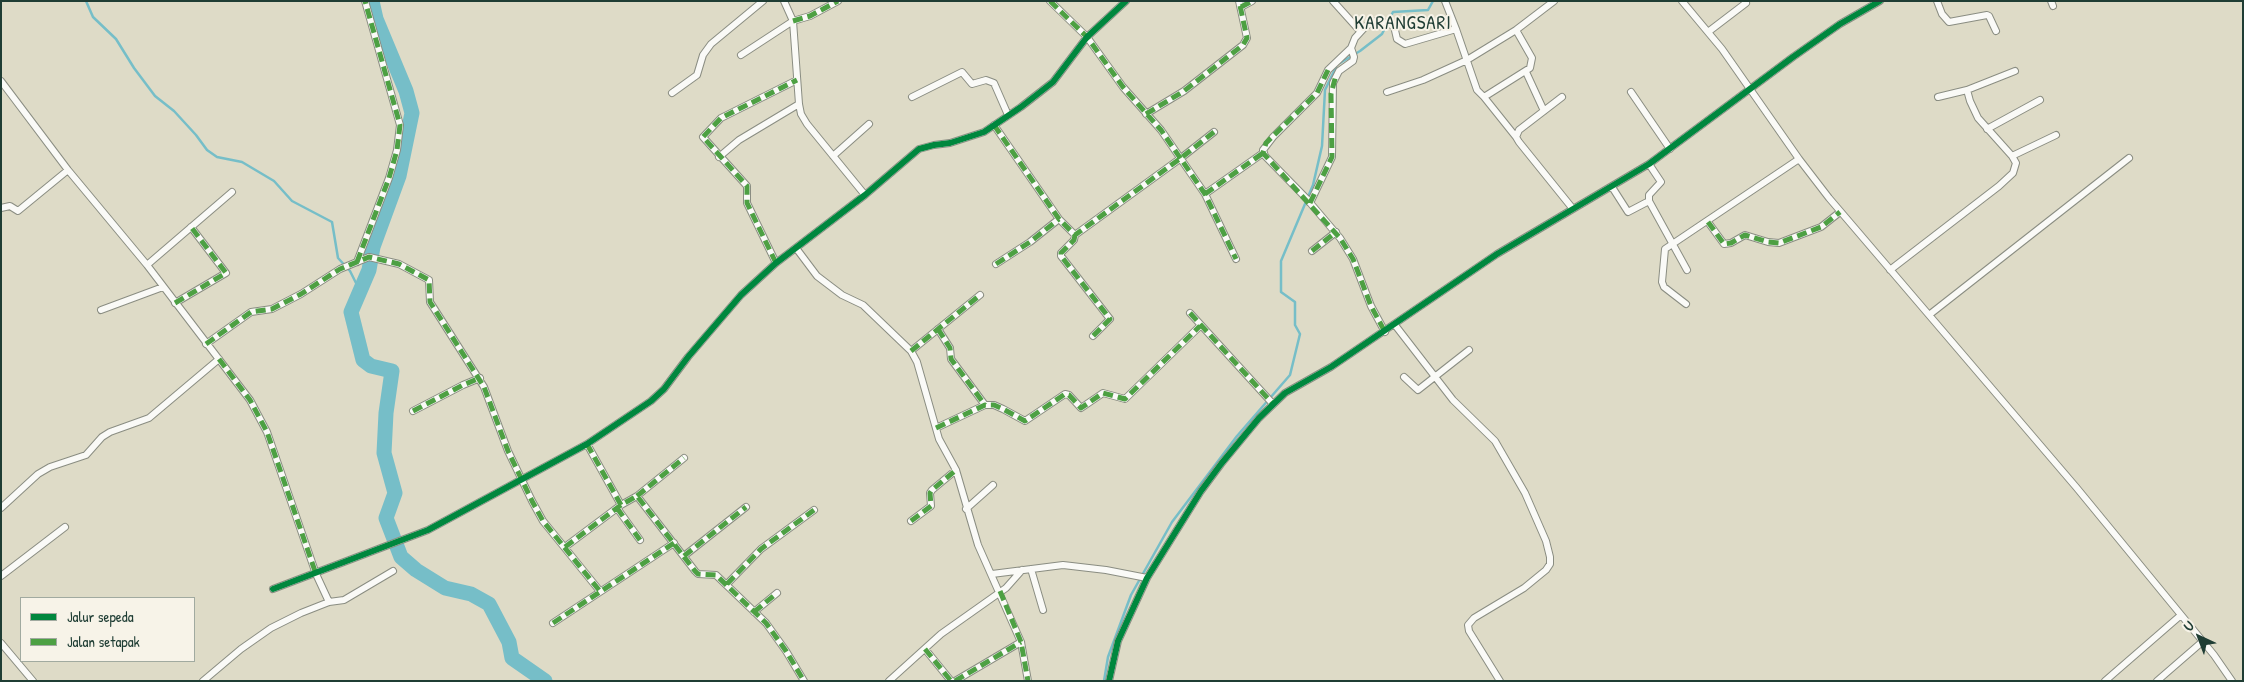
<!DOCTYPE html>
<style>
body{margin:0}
#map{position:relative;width:2244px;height:682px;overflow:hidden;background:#dedbc7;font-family:"Patrick Hand",sans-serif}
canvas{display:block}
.frame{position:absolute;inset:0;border:2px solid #1f3d34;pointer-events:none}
.legend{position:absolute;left:20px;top:597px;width:175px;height:65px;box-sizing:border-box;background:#f7f3e8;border:1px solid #a1aaa0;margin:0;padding:6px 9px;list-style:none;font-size:15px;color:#1f3d34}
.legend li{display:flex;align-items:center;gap:10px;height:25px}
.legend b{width:25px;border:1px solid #a1aaa0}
.north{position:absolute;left:2174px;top:612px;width:50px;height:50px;-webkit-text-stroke:4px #f7f3e8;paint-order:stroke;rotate:317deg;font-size:14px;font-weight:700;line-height:20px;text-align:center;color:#1f3d34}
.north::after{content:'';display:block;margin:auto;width:18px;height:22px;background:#1f3d34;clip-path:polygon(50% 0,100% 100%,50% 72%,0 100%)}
</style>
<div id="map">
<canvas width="2244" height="682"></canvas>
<div class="frame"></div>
<ul class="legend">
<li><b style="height:6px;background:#00873e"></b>Jalur sepeda</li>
<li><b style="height:6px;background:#4da043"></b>Jalan setapak</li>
</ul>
<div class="north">U</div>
</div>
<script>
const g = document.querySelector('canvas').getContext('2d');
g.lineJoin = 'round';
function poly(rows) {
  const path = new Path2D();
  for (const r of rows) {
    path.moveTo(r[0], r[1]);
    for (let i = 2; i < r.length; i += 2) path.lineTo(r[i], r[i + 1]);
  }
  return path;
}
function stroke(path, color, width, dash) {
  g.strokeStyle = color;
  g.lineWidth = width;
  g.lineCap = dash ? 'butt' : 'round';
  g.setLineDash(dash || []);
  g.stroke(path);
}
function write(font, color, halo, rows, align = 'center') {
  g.font = font + ' "Patrick Hand",sans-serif';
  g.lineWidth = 4;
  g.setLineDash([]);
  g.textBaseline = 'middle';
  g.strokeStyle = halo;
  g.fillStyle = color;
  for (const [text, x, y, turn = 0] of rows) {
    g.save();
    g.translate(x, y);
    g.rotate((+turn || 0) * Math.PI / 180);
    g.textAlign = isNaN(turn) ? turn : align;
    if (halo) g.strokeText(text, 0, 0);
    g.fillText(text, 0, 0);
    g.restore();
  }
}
const stream = poly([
 [86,1,93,17,116,39,134,68,155,96,174,111,196,135,207,150,217,157,242,162,274,181,292,201,332,222,338,258,350,271,359,289],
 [1340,63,1360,51,1382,34,1393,12,1428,10,1433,1],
 [1104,681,1108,657,1131,595,1172,522,1237,436,1290,375,1300,334,1295,325,1295,302,1281,292,1281,261,1313,185,1322,146,1325,90,1336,67]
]);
const river = poly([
 [372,1,376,19,406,91,412,113,399,176,373,247,369,270,351,312,363,360,371,366,392,371,386,413,384,453,395,493,386,518,401,557,416,570,445,588,471,594,489,604,509,642,512,658,545,681]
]);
const street = poly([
 [784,1,793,21,799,104,801,114,807,124,865,195],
 [1050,1,1087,37,1123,87,1161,130,1205,194,1236,259],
 [1333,1,1360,31],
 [1682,1,1722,49,1799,159,1829,198,2076,487,2214,655,2232,681],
 [1937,1,1942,14,1949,22,1987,15,1989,16,1996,31],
 [2051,1,2053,6],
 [1241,7,1252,1],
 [1456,29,1477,90,1484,97,1530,68,1532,58,1516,30],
 [1708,32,1746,3],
 [741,55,793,21,810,16,838,1],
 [1526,72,1544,111],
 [1,81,68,170,147,265,250,400,267,432,316,574,329,602],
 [1387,92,1423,80,1467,60,1516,30,1554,1],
 [1631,92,1670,149],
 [672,93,697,75,703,55,711,44,763,1],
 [912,97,962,72,972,84,986,80,994,83,1008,115],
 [1484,97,1516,137],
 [1562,97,1519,130,1516,137,1519,142,1573,209],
 [1938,97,1967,90],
 [1146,114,1184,91,1243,45,1247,38,1239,1],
 [994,125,1059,219,1075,235,1181,158,1214,132],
 [1987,129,2040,100],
 [833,156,869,124],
 [2012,156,2056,135],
 [719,157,739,140,799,104],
 [1649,164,1661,182,1649,195,1649,201,1687,270],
 [1612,187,1628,212,1649,201],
 [1205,194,1263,153],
 [1310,203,1332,157,1333,83,1339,71,1353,61,1354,57,1351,48],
 [1,208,10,206,18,211,68,170],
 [1708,222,1724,244,1731,243,1745,235,1768,242,1779,243,1821,227,1840,212],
 [1075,235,1074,240,1061,253,1061,256,1110,319,1093,336],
 [796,248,817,276,842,295,863,305,911,351,917,362,939,439,956,470,978,545,1021,642,1028,681],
 [1312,251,1336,232],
 [357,262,389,178,397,150,400,125,365,1],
 [776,263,747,203,747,186,703,137,721,118,797,80],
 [996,264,1030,242,1059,219],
 [147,265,232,192],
 [1890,270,1999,186,2013,173,2016,163,2012,156,1978,118,1970,101,1967,90,2015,71],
 [175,303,226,273,191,227],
 [1686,304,1664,287,1662,282,1665,249,1799,159],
 [101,310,163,287],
 [1190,313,1273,404],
 [1929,315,2129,158],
 [1395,325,1453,400,1495,441,1525,493,1546,541,1550,557,1550,564,1546,570,1524,588,1474,618,1468,625,1469,631,1500,681],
 [938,329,950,348,951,359,985,405],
 [1385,332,1371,306,1353,259,1340,238,1306,198,1265,156,1263,150,1273,137,1317,93,1328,70,1351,48,1355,38,1366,26,1378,20,1394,26,1397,39,1405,44,1456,29,1445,1],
 [206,344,251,312,272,309,301,294,340,269,369,257,399,264,429,280,430,302,484,387,508,451,532,501,543,521,599,590],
 [911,351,980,295],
 [1404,377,1418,390,1469,350],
 [413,411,463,385,480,378],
 [936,428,985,405,994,405,1003,409,1025,421,1065,394,1069,395,1081,408,1103,393,1125,399,1200,326],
 [587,444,621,505],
 [637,496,684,458],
 [1,508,38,474,50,467,86,455,102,437,110,432,149,418,219,359],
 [617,508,640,540],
 [966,509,993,485],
 [911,521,931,506,930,493,932,490,956,470],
 [565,547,621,505,637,496,695,571,698,574,716,575,766,623,786,651,804,681],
 [684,556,746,507],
 [1031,569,1043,610],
 [992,574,1063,565,1106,570,1147,578],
 [1,576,65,527],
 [727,584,761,549,814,510],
 [273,589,428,530,587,444,651,401,664,389,688,357,741,295,776,263,865,195,919,149,934,145,950,143,984,132,1021,107,1053,82,1087,37,1126,1],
 [754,612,777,593],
 [553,623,674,543],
 [1,643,33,681],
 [925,649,951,681],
 [203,681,241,649,271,628,301,613,329,602,344,600,393,571],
 [889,681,941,634,1006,588,1022,570],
 [955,681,1021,642],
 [1109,681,1118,641,1147,578,1201,491,1221,464,1259,418,1285,393,1331,367,1497,254,1649,164,1793,57,1840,24,1880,1],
 [2105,681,2181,615],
 [2157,681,2202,642]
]);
const quiet = poly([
 [1050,1,1087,37,1123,87,1161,130,1205,194,1236,259],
 [1241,7,1252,1],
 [793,21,810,16,838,1],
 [1328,70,1317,93,1266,143,1263,153,1340,238,1353,259,1371,306,1385,332],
 [1146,114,1184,91,1243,45,1247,38,1239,1],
 [994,125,1059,219,1075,235,1181,158,1214,132],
 [1205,194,1263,153],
 [1310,203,1332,157,1331,94,1336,75],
 [1708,222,1724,244,1731,243,1745,235,1768,242,1779,243,1821,227,1840,212],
 [1075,235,1074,240,1061,253,1061,256,1110,319,1093,336],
 [1312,251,1336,232],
 [357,262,389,178,397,150,400,125,365,1],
 [776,263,747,203,747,186,703,137,721,118,797,80],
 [996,264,1030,242,1059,219],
 [175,303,226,273,191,227],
 [1190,313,1273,404],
 [938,329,950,348,951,359,985,405],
 [206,344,251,312,272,309,301,294,340,269,369,257,399,264,429,280,430,302,484,387,508,451,532,501,543,521,599,590],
 [911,351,980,295],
 [219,359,250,400,267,432,316,574],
 [413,411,463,385,480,378],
 [936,428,985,405,994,405,1003,409,1025,421,1065,394,1069,395,1081,408,1103,393,1125,399,1200,326],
 [587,444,621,505],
 [637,496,684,458],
 [617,508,640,540],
 [911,521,931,506,930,493,932,490,956,470],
 [565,547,621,505,637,496,695,571,698,574,716,575,766,623,786,651,804,681],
 [684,556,746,507],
 [727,584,761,549,814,510],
 [1000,591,1021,642,1028,681],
 [754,612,777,593],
 [553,623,674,543],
 [925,649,951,681],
 [955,681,1021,642]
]);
const cycleway = poly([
 [273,589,428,530,587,444,651,401,664,389,688,357,741,295,776,263,865,195,919,149,934,145,950,143,984,132,1021,107,1053,82,1087,37,1126,1],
 [1109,681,1118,641,1147,578,1201,491,1221,464,1259,418,1285,393,1331,367,1497,254,1649,164,1793,57,1840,24,1880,1]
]);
const quarterNames = [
 ["KARANGSARI",1403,24]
];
stroke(stream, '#76bec8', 2.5);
stroke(river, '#76bec8', 15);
stroke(street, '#8a8d82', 8);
stroke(street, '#fafaf7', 6);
stroke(quiet, '#4da043', 5, [10, 5]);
stroke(cycleway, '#00873e', 6);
g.letterSpacing = '1px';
write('19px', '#1f3d34', '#f7f3e8', quarterNames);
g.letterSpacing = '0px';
</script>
